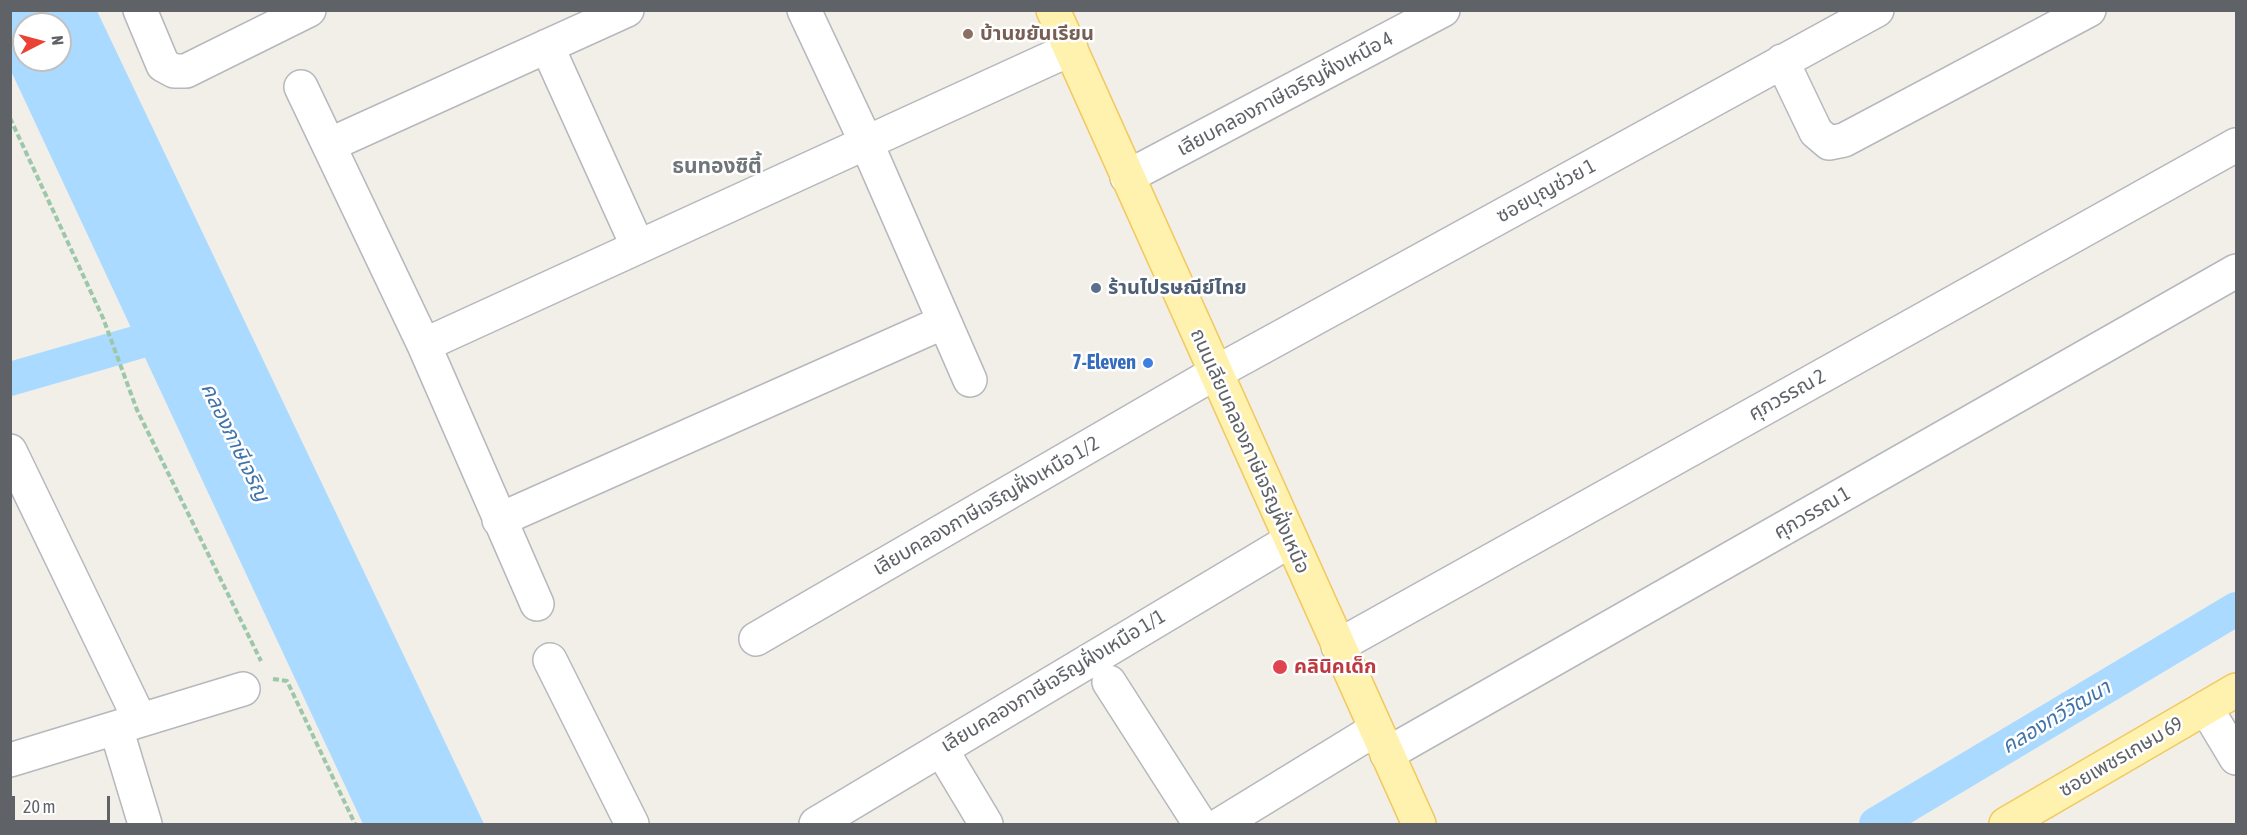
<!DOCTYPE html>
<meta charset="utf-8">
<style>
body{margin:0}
#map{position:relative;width:2247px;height:835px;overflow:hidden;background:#f1efe8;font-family:"Asap Condensed",sans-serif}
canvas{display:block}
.frame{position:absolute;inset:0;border:12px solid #5f6368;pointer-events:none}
.north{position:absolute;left:12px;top:12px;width:60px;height:60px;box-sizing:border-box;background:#fff;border:2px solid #bfc1c3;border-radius:50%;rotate:84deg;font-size:16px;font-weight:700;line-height:24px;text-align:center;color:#5f6368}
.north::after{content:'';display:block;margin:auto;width:21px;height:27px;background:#ea4335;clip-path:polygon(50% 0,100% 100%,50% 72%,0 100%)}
.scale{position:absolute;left:12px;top:796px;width:98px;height:27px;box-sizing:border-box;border:3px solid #5f6368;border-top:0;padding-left:8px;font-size:18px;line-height:21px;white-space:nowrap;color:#5f6368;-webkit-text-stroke:4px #fff;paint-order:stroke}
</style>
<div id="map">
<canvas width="2247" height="835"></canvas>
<div class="frame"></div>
<div class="north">N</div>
<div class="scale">20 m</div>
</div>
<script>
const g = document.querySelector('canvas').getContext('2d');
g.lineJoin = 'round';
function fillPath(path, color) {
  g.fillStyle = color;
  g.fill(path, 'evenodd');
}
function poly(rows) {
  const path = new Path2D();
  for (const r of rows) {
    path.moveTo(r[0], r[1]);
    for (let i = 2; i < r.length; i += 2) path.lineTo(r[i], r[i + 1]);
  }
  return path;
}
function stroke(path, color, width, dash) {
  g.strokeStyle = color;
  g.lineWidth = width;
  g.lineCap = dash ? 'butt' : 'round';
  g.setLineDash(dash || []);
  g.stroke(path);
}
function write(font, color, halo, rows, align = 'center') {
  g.font = font + ' "Asap Condensed","Noto Sans Thai",sans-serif';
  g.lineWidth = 5;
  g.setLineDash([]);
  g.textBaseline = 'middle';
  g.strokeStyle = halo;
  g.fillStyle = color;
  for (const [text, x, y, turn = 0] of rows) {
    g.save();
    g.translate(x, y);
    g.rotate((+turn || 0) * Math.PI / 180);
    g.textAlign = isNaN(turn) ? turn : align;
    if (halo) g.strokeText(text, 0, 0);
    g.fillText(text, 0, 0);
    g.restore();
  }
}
const water = poly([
 [10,11,97,11,484,824,363,824,11,71],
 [24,24,60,24,60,60,24,60]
]);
const canal = poly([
 [10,379,180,330],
 [1876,824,2236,609]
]);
const path = poly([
 [10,118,103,318,137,410,261,661],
 [273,679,287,681,355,824]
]);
const minor = poly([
 [140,10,163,65,174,71,186,71,309,10],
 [804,10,866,142,970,380],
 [547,46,638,247],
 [1782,61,1816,132,1829,143,1844,140,2089,10],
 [301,87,424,345,537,604],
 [329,145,627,10],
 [1127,177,1443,10],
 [424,345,1071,49],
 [10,451,140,720],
 [499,520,944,322],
 [756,639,1215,373,1877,10],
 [1338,646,2236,145],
 [550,660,632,824],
 [1109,682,1200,824],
 [2206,708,2236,758],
 [116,728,145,824],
 [941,749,986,824],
 [1387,754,2236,271],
 [10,760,243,689],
 [816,824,1291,540],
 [1221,824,1376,729]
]);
const major = poly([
 [1053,10,1419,824],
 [2006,824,2236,690]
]);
const markers = [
 [968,34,6,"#8d6e63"],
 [1096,288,6,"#5c6f8a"],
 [1148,363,6,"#3f7fe0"],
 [1280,667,8,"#e0444e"]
];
const educationNames = [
 ["บ้านขยันเรียน",980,34]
];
const streetNames = [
 ["เลียบคลองภาษีเจริญฝั่งเหนือ 4",1285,94,-28],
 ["ซอยบุญช่วย 1",1546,191,-29],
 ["ศุภวรรณ 2",1787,395,-29],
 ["ถนนเลียบคลองภาษีเจริญฝั่งเหนือ",1250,451,66],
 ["เลียบคลองภาษีเจริญฝั่งเหนือ 1/2",986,506,-30],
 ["ศุภวรรณ 1",1812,513,-30],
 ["เลียบคลองภาษีเจริญฝั่งเหนือ 1/1",1053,681,-31],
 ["ซอยเพชรเกษม 69",2121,757,-30]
];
const serviceNames = [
 ["ร้านไปรษณีย์ไทย",1108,288]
];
const shopNames = [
 ["7-Eleven",1136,363]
];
const healthNames = [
 ["คลินิคเด็ก",1294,667]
];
const neighbourhoodNames = [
 ["ธนทองซิตี้",717,166]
];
const waterNames = [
 ["คลองภาษีเจริญ",235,442,64],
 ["คลองทวีวัฒนา",2056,717,-31]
];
fillPath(water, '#aadaff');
stroke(canal, '#aadaff', 34);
stroke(minor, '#b5b8bc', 36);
stroke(major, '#f2c960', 36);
stroke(path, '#9cc7a9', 4, [6, 3]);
stroke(minor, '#fff', 33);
stroke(major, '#fff2af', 33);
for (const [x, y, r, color] of markers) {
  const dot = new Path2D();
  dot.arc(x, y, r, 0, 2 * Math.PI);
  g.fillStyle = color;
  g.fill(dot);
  stroke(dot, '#fff', 2);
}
write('bold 20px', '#785e54', '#fff', educationNames, 'left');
write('20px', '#5f6368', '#fff', streetNames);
write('bold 20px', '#4e5e75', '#fff', serviceNames, 'left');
write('bold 20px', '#366cbe', '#fff', shopNames, 'right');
write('bold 20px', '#be3a42', '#fff', healthNames, 'left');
write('bold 21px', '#70757a', '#fff', neighbourhoodNames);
write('italic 21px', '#4174aa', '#fff', waterNames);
</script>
